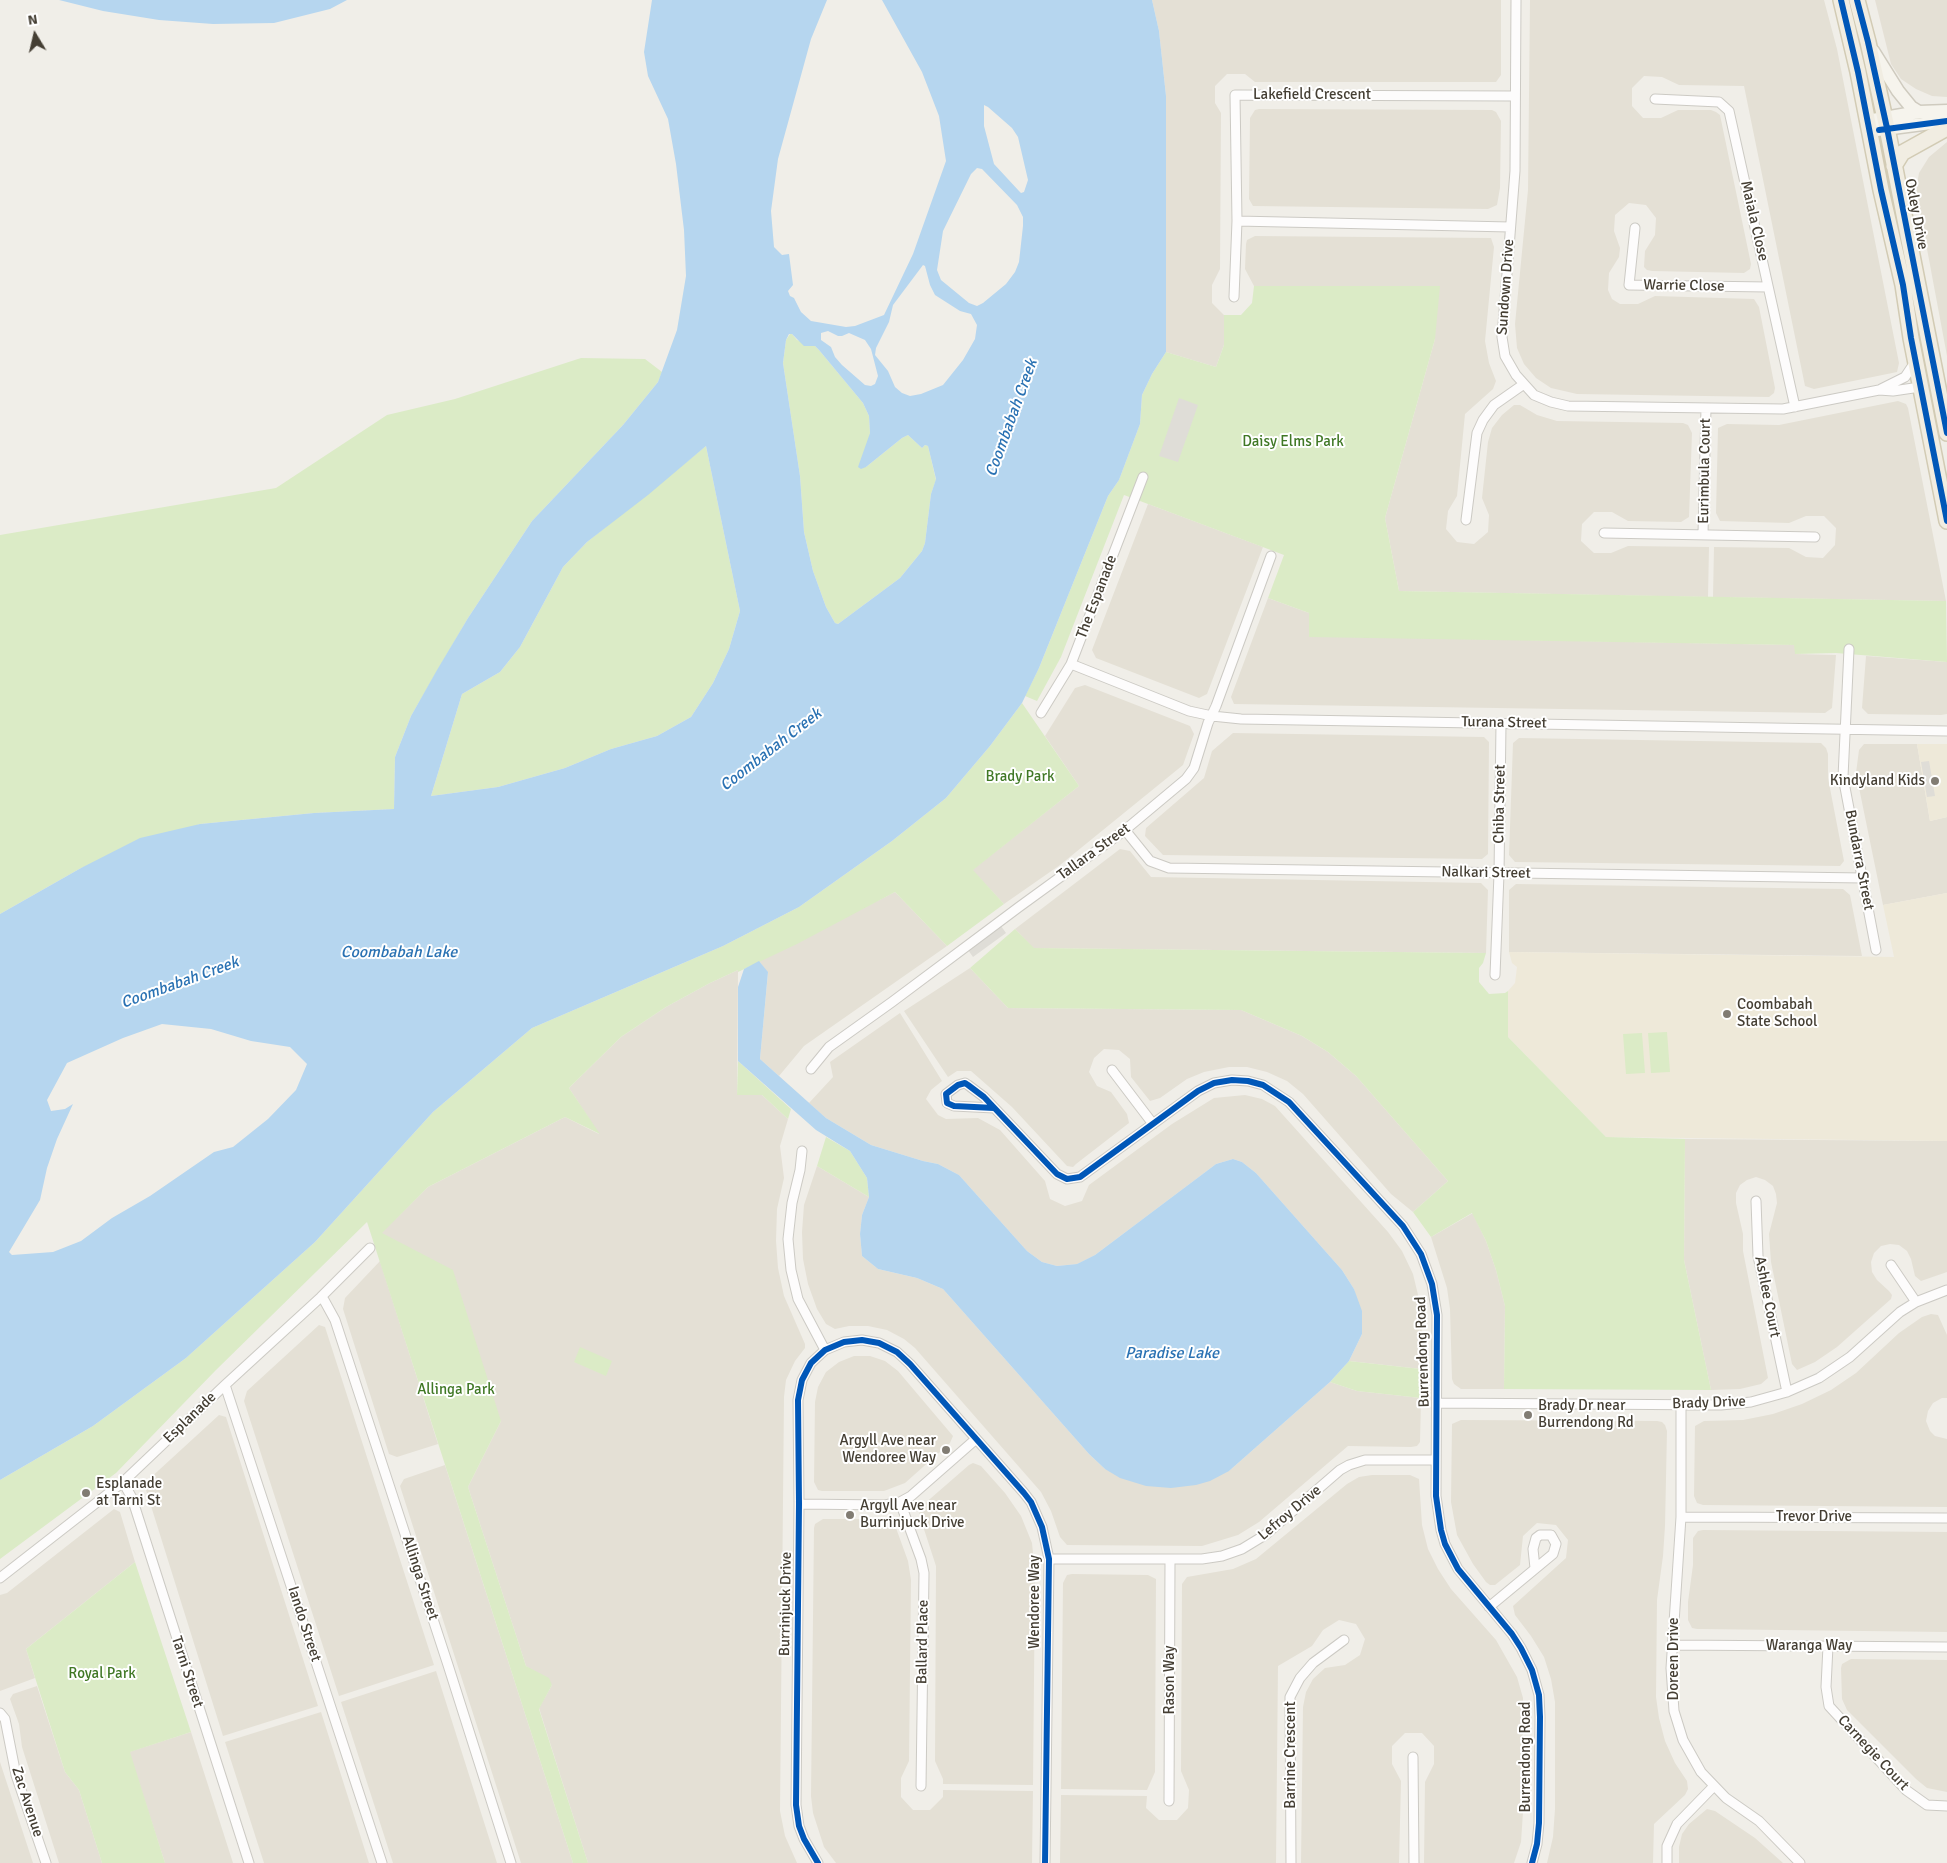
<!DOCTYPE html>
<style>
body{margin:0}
#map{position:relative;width:1947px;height:1863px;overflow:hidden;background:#f0eee8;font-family:Signika,sans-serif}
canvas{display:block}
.north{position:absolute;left:10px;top:10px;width:50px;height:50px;-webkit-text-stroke:4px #fff;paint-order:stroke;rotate:351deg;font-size:14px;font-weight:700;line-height:20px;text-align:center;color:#453f34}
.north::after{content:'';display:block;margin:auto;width:18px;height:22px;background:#453f34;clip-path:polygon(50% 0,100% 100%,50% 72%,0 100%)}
</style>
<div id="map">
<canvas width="1947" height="1863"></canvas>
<div class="north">N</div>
</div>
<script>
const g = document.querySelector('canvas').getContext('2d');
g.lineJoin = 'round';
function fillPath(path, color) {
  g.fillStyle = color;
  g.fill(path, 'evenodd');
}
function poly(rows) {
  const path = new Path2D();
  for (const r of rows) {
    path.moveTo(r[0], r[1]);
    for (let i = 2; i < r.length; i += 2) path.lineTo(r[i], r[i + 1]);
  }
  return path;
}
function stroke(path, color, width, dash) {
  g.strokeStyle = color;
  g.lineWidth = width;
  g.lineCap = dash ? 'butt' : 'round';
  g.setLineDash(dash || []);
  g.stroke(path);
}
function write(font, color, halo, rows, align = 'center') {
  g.font = font + ' Signika,sans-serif';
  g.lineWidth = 4;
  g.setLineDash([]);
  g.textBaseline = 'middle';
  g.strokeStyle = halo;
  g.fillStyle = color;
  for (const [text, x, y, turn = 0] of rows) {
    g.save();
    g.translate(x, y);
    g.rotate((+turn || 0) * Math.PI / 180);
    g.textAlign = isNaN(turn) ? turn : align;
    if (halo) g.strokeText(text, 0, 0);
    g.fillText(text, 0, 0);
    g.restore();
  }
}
const residential = poly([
 [1152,0,1501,0,1501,75,1496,82,1255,82,1245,74,1227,74,1215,86,1215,103,1221,113,1220,269,1212,285,1212,303,1224,315,1224,345,1216,367,1166,352,1166,96,1159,31],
 [1530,0,1824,0,1837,49,1899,363,1897,372,1814,389,1805,386,1744,86,1679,85,1662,77,1644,76,1632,88,1632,106,1643,118,1661,118,1678,110,1711,110,1716,112,1720,115,1751,264,1750,269,1744,273,1652,271,1647,270,1644,267,1645,251,1655,235,1656,218,1646,205,1629,203,1615,215,1614,231,1620,248,1619,257,1609,273,1608,290,1612,299,1620,304,1638,304,1655,296,1754,299,1759,307,1775,388,1774,393,1769,397,1577,394,1551,388,1536,378,1524,364,1517,348,1515,324,1528,190],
 [1875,0,1947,0,1947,97,1932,96,1916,89,1901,79,1891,64],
 [1259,109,1492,110,1496,112,1501,121,1500,188,1497,205,1488,209,1253,206,1249,199,1250,118,1255,110],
 [1947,142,1947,356,1916,190,1919,173,1929,157],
 [1255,236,1491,238,1494,247,1485,341,1489,363,1496,381,1493,389,1465,414,1457,496,1448,511,1446,529,1457,542,1474,544,1488,532,1489,515,1482,498,1488,442,1492,428,1502,415,1514,405,1520,405,1537,415,1557,421,1683,423,1688,425,1692,433,1689,517,1681,522,1628,521,1612,512,1594,512,1582,524,1581,541,1594,553,1611,553,1628,546,1709,547,1708,597,1399,591,1385,518,1435,339,1434,287,1254,286,1245,269,1246,244,1247,240],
 [1898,401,1906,404,1908,408,1946,601,1713,597,1714,547,1789,548,1806,557,1823,558,1835,545,1836,528,1824,516,1806,516,1789,523,1720,521,1716,513,1718,428,1727,424,1779,425],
 [1148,504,1263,547,1207,694,1199,698,1096,658,1092,650],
 [1268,598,1309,613,1309,636,1795,645,1795,654,1836,655,1832,708,1825,713,1234,704,1231,697],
 [1866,656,1947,662,1947,714,1941,715,1868,714,1862,708],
 [1085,685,1190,726,1194,734,1183,765,1060,865,1004,904,972,870,1079,786,1045,736,1075,688],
 [1233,733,1484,737,1489,742,1488,854,1482,859,1163,855,1145,836,1146,828,1204,778,1212,751],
 [1519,738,1821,743,1826,748,1828,754,1828,778,1844,861,1840,866,1515,862,1509,855,1513,743],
 [1864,744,1917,744,1930,821,1947,817,1947,893,1883,905,1856,773,1859,750],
 [1120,849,1130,851,1151,877,1481,883,1488,890,1486,953,1033,948,1015,929],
 [1516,884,1843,889,1850,895,1862,956,1509,952,1509,890],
 [895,892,947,946,804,1046,779,1076,760,1059,768,973,759,961],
 [970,968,1008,1008,1241,1010,1302,1036,1328,1052,1356,1076,1448,1181,1413,1212,1391,1194,1303,1094,1287,1081,1267,1072,1247,1067,1229,1067,1204,1072,1187,1079,1160,1098,1150,1101,1131,1077,1130,1059,1119,1050,1104,1049,1094,1058,1089,1072,1097,1086,1111,1092,1127,1114,1129,1123,1076,1164,1073,1167,1067,1166,1012,1107,971,1071,957,1071,948,1077,904,1011],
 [738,970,737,1095,762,1095,788,1119,780,1146,784,1178,777,1209,776,1241,778,1268,784,1296,805,1344,805,1348,795,1361,786,1380,784,1397,780,1811,785,1836,797,1863,588,1863,539,1708,552,1685,526,1666,468,1487,501,1421,381,1233,428,1187,565,1117,599,1134,569,1088,621,1037,666,1007,710,983],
 [900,1013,942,1081,931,1090,926,1099,938,1115,946,1119,978,1118,1000,1130,1045,1181,1050,1199,1065,1206,1082,1201,1089,1185,1172,1124,1214,1098,1245,1095,1262,1099,1275,1106,1388,1232,1402,1251,1413,1274,1419,1299,1422,1322,1421,1369,1349,1361,1362,1334,1354,1289,1342,1270,1256,1173,1242,1162,1233,1159,1216,1164,1095,1255,1077,1264,1057,1266,1042,1262,1027,1251,959,1175,938,1164,923,1161,871,1145,826,1118,809,1103,833,1077,830,1062],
 [1685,1139,1947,1141,1947,1272,1921,1281,1915,1276,1911,1259,1907,1251,1899,1245,1890,1244,1881,1246,1874,1253,1871,1262,1872,1272,1877,1280,1889,1291,1892,1295,1891,1299,1837,1347,1815,1362,1797,1370,1792,1364,1771,1262,1769,1234,1777,1203,1776,1194,1773,1186,1765,1180,1756,1177,1747,1180,1740,1185,1736,1193,1736,1203,1743,1234,1743,1251,1768,1378,1761,1384,1740,1389,1711,1390,1684,1260],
 [817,1166,869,1197,862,1215,860,1234,862,1256,878,1269,917,1278,943,1289,1089,1454,1105,1469,1229,1471,1330,1382,1357,1391,1421,1398,1420,1442,1417,1446,1411,1447,1348,1446,1259,1522,1238,1535,1202,1546,1067,1545,1060,1537,1051,1511,1041,1492,915,1348,904,1339,887,1330,868,1326,849,1326,835,1329,826,1324,817,1309,808,1284,803,1259,802,1232,804,1205],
 [1473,1213,1486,1241,1496,1270,1505,1306,1504,1389,1461,1389,1454,1384,1452,1379,1450,1309,1447,1288,1431,1237],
 [380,1261,438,1444,397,1457,389,1454,343,1309,345,1298],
 [1931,1314,1938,1315,1947,1335,1947,1398,1942,1398,1933,1403,1928,1411,1926,1421,1930,1431,1935,1436,1947,1439,1947,1507,1703,1505,1697,1503,1694,1496,1695,1426,1704,1421,1743,1420,1773,1414,1802,1404,1831,1390,1856,1373,1899,1333,1922,1317],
 [319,1325,325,1327,434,1665,339,1696,244,1401,247,1391],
 [854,1356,870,1356,885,1361,898,1371,953,1436,950,1443,905,1483,884,1491,822,1491,818,1490,814,1482,815,1402,818,1387,826,1372,839,1362],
 [219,1415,226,1417,318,1706,223,1736,146,1490,147,1481],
 [1461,1420,1657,1421,1662,1422,1665,1425,1667,1431,1665,1526,1663,1556,1657,1600,1656,1697,1659,1718,1665,1741,1675,1763,1687,1781,1688,1789,1685,1795,1654,1824,1653,1863,1547,1863,1553,1837,1555,1809,1555,1702,1551,1679,1544,1657,1531,1636,1515,1615,1513,1606,1566,1558,1568,1540,1556,1525,1537,1523,1523,1536,1520,1565,1495,1585,1490,1585,1486,1582,1473,1564,1457,1535,1451,1502,1452,1424],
 [973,1463,981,1466,1005,1493,1021,1516,1032,1543,1035,1573,1033,1785,943,1784,943,1779,935,1761,936,1566,919,1514,923,1505,969,1465],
 [445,1465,573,1863,521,1863,400,1486,404,1479],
 [1372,1475,1410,1475,1419,1479,1422,1525,1428,1549,1438,1569,1451,1589,1496,1640,1517,1677,1523,1698,1523,1812,1521,1842,1514,1863,1424,1863,1425,1782,1434,1764,1434,1746,1422,1733,1405,1733,1392,1746,1392,1764,1401,1781,1399,1863,1301,1863,1303,1707,1306,1692,1313,1679,1325,1668,1345,1665,1360,1655,1365,1639,1356,1624,1339,1620,1323,1630,1312,1646,1278,1666,1276,1863,1060,1863,1061,1795,1147,1796,1146,1808,1159,1820,1177,1820,1188,1808,1189,1790,1181,1771,1182,1584,1187,1577,1233,1569,1256,1559,1347,1484,1359,1477],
 [114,1509,120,1512,135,1562,26,1649,35,1678,0,1691,0,1595,7,1593],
 [823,1519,883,1519,889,1521,896,1528,908,1561,911,1580,909,1761,901,1778,901,1797,913,1810,930,1810,943,1797,943,1790,1033,1791,1032,1863,836,1863,824,1847,813,1813,811,1796,814,1528,815,1524],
 [1703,1530,1947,1532,1947,1632,1697,1629,1692,1628,1688,1620,1688,1602,1693,1565,1693,1538,1698,1531],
 [1072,1574,1148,1575,1156,1579,1155,1772,1147,1790,1061,1789,1063,1583,1067,1575],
 [1851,1659,1947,1660,1947,1792,1927,1788,1916,1779,1847,1710,1842,1699,1841,1668,1842,1664],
 [436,1671,497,1863,393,1863,341,1702],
 [37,1686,65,1772,79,1790,102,1863,59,1863,22,1747,19,1724,10,1699,13,1694],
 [321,1712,369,1863,264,1863,225,1742],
 [191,1732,233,1863,165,1863,129,1752],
 [0,1762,33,1863,0,1863],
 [1707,1809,1715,1811,1755,1838,1783,1863,1679,1863,1679,1847,1682,1834,1689,1824]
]);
const education = poly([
 [1917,744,1947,744,1947,817,1930,821],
 [1947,893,1947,1141,1606,1137,1508,1037,1508,991,1515,983,1517,967,1512,963,1509,952,1894,957,1883,905]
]);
const green = poly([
 [1254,286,1440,286,1435,339,1385,518,1399,591,1946,601,1947,662,1836,653,1795,654,1794,645,1309,637,1309,613,1268,598,1284,555,1124,495,1061,657,1037,701,1025,696,1039,668,1108,496,1119,480,1140,424,1142,395,1152,374,1166,352,1216,367,1224,345,1224,315,1241,315,1252,303],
 [790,334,792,334,797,340,815,346,819,350,863,403,869,416,870,433,866,467,902,438,908,435,922,448,925,445,928,446,936,480,931,494,925,543,922,551,900,578,838,624,835,623,826,607,813,571,804,532,800,476,783,363,786,340],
 [581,358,645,359,662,372,658,382,623,425,532,521,468,618,411,716,395,757,394,809,314,813,200,824,81,868,0,914,0,535,276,488,387,415,455,399],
 [706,446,740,611,729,649,713,683,691,717,657,736,611,749,565,768,498,787,431,796,462,694,500,672,520,647,563,567,587,542],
 [1022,703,1079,786,973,870,1004,904,947,946,895,892,797,944,738,972,738,970,710,983,666,1007,621,1037,569,1088,600,1134,565,1117,428,1187,382,1233,453,1270,501,1421,468,1487,526,1666,549,1678,552,1685,539,1709,588,1863,573,1863,367,1222,216,1370,116,1473,0,1559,0,1480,93,1426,186,1358,315,1242,433,1112,532,1028,723,946,799,907,892,841,946,798,990,746],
 [1015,929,1034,948,1486,953,1483,963,1479,968,1479,982,1489,994,1505,993,1508,991,1508,1037,1606,1137,1685,1139,1684,1260,1711,1390,1504,1389,1505,1306,1496,1270,1486,1241,1472,1213,1431,1237,1413,1212,1448,1181,1356,1076,1328,1052,1302,1036,1241,1010,1008,1008,970,968],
 [1667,1032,1670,1072,1651,1073,1648,1033],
 [1642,1033,1645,1073,1626,1074,1623,1034],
 [738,1061,791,1109,788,1119,762,1095,737,1095],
 [826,1137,850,1151,867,1178,869,1197,817,1166],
 [580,1347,612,1361,606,1376,574,1362],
 [1349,1361,1421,1369,1421,1398,1357,1391,1330,1382],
 [135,1562,191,1732,130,1752,165,1863,102,1863,79,1790,65,1772,26,1649]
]);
const parking = poly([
 [1179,398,1198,405,1178,462,1159,456],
 [1929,761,1935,796,1927,797,1921,762],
 [1001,926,1006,933,973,957,968,950]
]);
const water = poly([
 [59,0,347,0,330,9,274,23,213,24,159,20,103,11],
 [652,0,827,0,811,39,778,159,771,211,774,247,782,255,789,254,793,285,788,291,790,296,794,298,801,312,811,321,846,327,855,326,884,315,913,254,946,161,939,116,922,72,882,0,1152,0,1159,31,1166,96,1166,352,1152,374,1142,395,1140,424,1119,480,1108,496,1039,668,1022,703,990,746,946,798,892,841,799,907,723,946,532,1028,433,1112,315,1242,186,1358,93,1426,0,1480,0,914,81,868,140,838,200,824,314,813,394,809,395,757,411,716,437,670,468,618,532,521,623,425,658,382,677,330,686,276,684,230,676,164,668,119,648,76,644,52],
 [984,105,988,107,1012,128,1018,137,1028,180,1024,192,1021,193,1019,191,994,164,984,126],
 [977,168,982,169,1017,205,1023,217,1023,226,1019,262,1015,272,1006,284,983,303,977,306,969,303,941,280,937,270,943,231,971,174],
 [923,265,925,266,930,285,935,295,960,311,971,314,977,325,975,339,963,360,943,385,921,394,910,396,902,393,895,387,888,371,875,355,876,348,889,322,893,305],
 [828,331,838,336,842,336,849,333,865,340,871,349,878,376,875,384,871,386,865,385,842,365,835,357,831,347,821,340,821,333],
 [789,334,792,334,804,346,815,346,819,350,863,403,869,416,870,433,858,467,861,469,866,467,902,438,908,435,922,448,925,445,928,446,936,479,931,494,925,543,922,551,900,578,838,624,835,623,826,607,813,571,804,532,800,476,783,363,786,340],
 [706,446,740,611,729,649,713,683,691,717,657,736,611,749,565,768,498,787,431,796,462,694,500,672,520,647,563,567,587,542,648,495],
 [162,1024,211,1029,251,1041,290,1047,307,1064,296,1090,268,1119,233,1147,214,1152,150,1196,112,1218,81,1241,53,1252,12,1255,9,1252,40,1200,47,1168,57,1139,73,1104,65,1109,51,1111,47,1100,67,1063,123,1038],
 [759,961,768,972,760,1059,826,1118,871,1145,923,1161,938,1164,959,1175,1027,1251,1042,1262,1057,1266,1077,1264,1095,1255,1216,1164,1233,1159,1242,1162,1256,1173,1342,1270,1354,1289,1362,1311,1362,1334,1349,1361,1330,1382,1229,1471,1210,1481,1196,1485,1171,1488,1146,1486,1120,1478,1105,1469,1089,1454,943,1289,917,1278,878,1269,862,1256,860,1234,862,1215,869,1197,867,1178,850,1151,816,1130,738,1061,738,987,744,969]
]);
const street = poly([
 [1516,0,1515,171,1502,337,1505,356,1516,375,1534,395,1551,402,1568,406,1783,409,1879,390,1893,391,1920,387],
 [1655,99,1719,102,1729,111,1795,407],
 [1237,221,1510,227],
 [1635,228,1629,285,1768,287],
 [1234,297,1237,221,1235,95,1515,96],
 [1881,389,1905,377,1915,362],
 [1466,520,1477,433,1483,420,1494,405,1524,384],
 [1604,533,1815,537],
 [1703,534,1706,408],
 [1849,649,1843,777,1876,950],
 [1071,664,1189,711,1212,716,1241,719,1947,731],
 [1041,713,1071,664,1143,477],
 [1125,830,1150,861,1169,868,1863,878],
 [1495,975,1499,874,1501,724],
 [811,1069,829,1047,892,1002,1019,907,1125,830,1186,779,1194,768,1208,723,1216,706,1271,556],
 [1112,1070,1153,1124],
 [994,1108,954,1106,947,1103,946,1094,958,1085,965,1083,968,1085,984,1097,1057,1174,1067,1179,1080,1177,1198,1091,1214,1083,1232,1080,1248,1081,1263,1085,1289,1102,1403,1226,1421,1254,1432,1284,1437,1315,1436,1496,1441,1530,1445,1544,1458,1569,1512,1634,1521,1648,1532,1670,1539,1695,1540,1717,1539,1823,1537,1844,1532,1863],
 [802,1151,800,1170,792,1203,788,1239,791,1270,798,1299,825,1350],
 [1756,1201,1758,1256,1787,1392],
 [1891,1265,1916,1302],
 [321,1297,324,1300,335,1320,448,1665,511,1863],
 [225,1385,382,1863],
 [1437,1403,1721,1405,1751,1402,1787,1392,1819,1378,1850,1357,1900,1312,1916,1302,1947,1290],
 [1681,1405,1681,1517,1671,1668,1674,1711,1683,1740,1701,1772,1726,1798,1759,1821,1800,1863],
 [123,1482,132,1498,249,1863],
 [900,1502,921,1559,924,1573,921,1786],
 [799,1504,885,1505,900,1502,911,1496,976,1439],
 [1681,1517,1947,1518],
 [1049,1559,1202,1559,1222,1556,1242,1549,1265,1535,1340,1470,1349,1465,1365,1460,1436,1460],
 [0,1578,123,1482,225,1385,321,1297,370,1248],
 [1489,1607,1553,1554,1556,1544,1551,1535,1540,1535,1536,1538,1533,1549,1535,1568],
 [1672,1645,1947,1647],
 [1828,1646,1826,1687,1829,1706,1906,1790,1927,1805,1947,1806],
 [0,1713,5,1719,16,1775,46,1863],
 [1413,1757,1414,1863],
 [1169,1801,1170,1560],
 [818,1863,804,1839,799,1826,796,1805,799,1504,798,1400,802,1380,811,1363,825,1350,844,1342,862,1340,879,1343,897,1352,910,1364,1024,1493,1031,1502,1042,1527,1049,1559,1045,1863],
 [1291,1863,1290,1697,1300,1678,1313,1663,1344,1640],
 [1667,1863,1667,1846,1677,1824,1714,1786]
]);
const secondary = poly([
 [1873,51,1898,91,1911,107,1919,112],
 [1867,121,1919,112,1947,111],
 [1869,131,1947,121]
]);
const primary = poly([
 [1841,0,1858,72,1881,190,1903,285,1911,338,1947,521],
 [1857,0,1868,42,1887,128,1947,433],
 [1894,166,1902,153,1947,128]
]);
const cycleway = poly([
 [1841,0,1858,72,1881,190,1903,285,1911,338,1947,521],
 [1857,0,1868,42,1887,128,1947,433],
 [1879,130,1947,121],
 [994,1108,954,1106,947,1103,946,1094,958,1085,965,1083,968,1085,984,1097,1057,1174,1067,1179,1080,1177,1198,1091,1214,1083,1232,1080,1248,1081,1263,1085,1289,1102,1403,1226,1421,1254,1432,1284,1437,1315,1436,1496,1441,1530,1445,1544,1458,1569,1512,1634,1521,1648,1532,1670,1539,1695,1540,1717,1539,1823,1537,1844,1532,1863],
 [818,1863,804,1839,799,1826,796,1805,799,1504,798,1400,802,1380,811,1363,825,1350,844,1342,862,1340,879,1343,897,1352,910,1364,1024,1493,1031,1502,1042,1527,1049,1559,1045,1863]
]);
const markers = [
 [1935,781,5,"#817c73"],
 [1727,1014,5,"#817c73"],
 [1528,1415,5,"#817c73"],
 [946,1450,5,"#817c73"],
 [86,1493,5,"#817c73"],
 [850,1515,5,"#817c73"]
];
const streetNames = [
 ["Lakefield Crescent",1312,95],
 ["Oxley Drive",1916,214,79],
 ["Maiala Close",1754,221,77],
 ["Warrie Close",1684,286,1],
 ["Sundown Drive",1506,287,-86],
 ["Eurimbula Court",1705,471,-89],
 ["The Espanade",1097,597,-69],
 ["Turana Street",1504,723,1],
 ["Chiba Street",1500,804,-89],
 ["Tallara Street",1094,852,-36],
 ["Bundarra Street",1859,860,79],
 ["Nalkari Street",1486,873,1],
 ["Ashlee Court",1767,1297,79],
 ["Burrendong Road",1423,1352,-92],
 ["Brady Drive",1709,1403,-2],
 ["Esplanade",190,1418,-44],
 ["Lefroy Drive",1290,1513,-40],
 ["Trevor Drive",1814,1517],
 ["Allinga Street",420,1578,72],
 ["Wendoree Way",1035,1602,-90],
 ["Burrinjuck Drive",786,1604,-89],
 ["Iando Street",304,1624,72],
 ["Ballard Place",923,1642,-89],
 ["Waranga Way",1809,1646],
 ["Doreen Drive",1674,1659,-90],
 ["Tarni Street",187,1672,72],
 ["Rason Way",1170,1680,-90],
 ["Carnegie Court",1873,1753,47],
 ["Barrine Crescent",1291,1755,-90],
 ["Burrendong Road",1526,1757,-90],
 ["Zac Avenue",27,1802,72]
];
const parkNames = [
 ["Daisy Elms Park",1293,442],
 ["Brady Park",1020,777],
 ["Allinga Park",456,1390],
 ["Royal Park",102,1674]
];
const poiNames = [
 ["Kindyland Kids",1925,781,"right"],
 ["Coombabah",1737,1005],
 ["State School",1737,1022],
 ["Brady Dr near",1538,1406],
 ["Burrendong Rd",1538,1423],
 ["Argyll Ave near",936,1441,"right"],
 ["Wendoree Way",936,1458,"right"],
 ["Esplanade",96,1484],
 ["at Tarni St",96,1501],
 ["Argyll Ave near",860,1506],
 ["Burrinjuck Drive",860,1523]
];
const waterNames = [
 ["Coombabah Creek",1012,418,-70],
 ["Coombabah Creek",771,750,-38],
 ["Coombabah Lake",399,953],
 ["Coombabah Creek",180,983,-20],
 ["Paradise Lake",1172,1354]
];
fillPath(residential, '#e4e0d5');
fillPath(education, '#eee9d9');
fillPath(green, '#dbebc6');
fillPath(parking, '#dfddd7');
fillPath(water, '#b6d6ef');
stroke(street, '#cccac4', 11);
stroke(secondary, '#cfcbbf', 15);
stroke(primary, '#d2cbb4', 18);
stroke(street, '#fdfcfc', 9);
stroke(secondary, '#f6f4ed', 12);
stroke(primary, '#f1ede2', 15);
stroke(cycleway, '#0057b8', 6);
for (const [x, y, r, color] of markers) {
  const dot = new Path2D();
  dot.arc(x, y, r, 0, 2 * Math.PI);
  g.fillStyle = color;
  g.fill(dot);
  stroke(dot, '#fff', 2);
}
write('15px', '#453f34', '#fff', streetNames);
write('15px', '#407825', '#fff', parkNames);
write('15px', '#453f34', '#fff', poiNames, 'left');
write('italic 16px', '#2a72b3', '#fff', waterNames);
</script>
